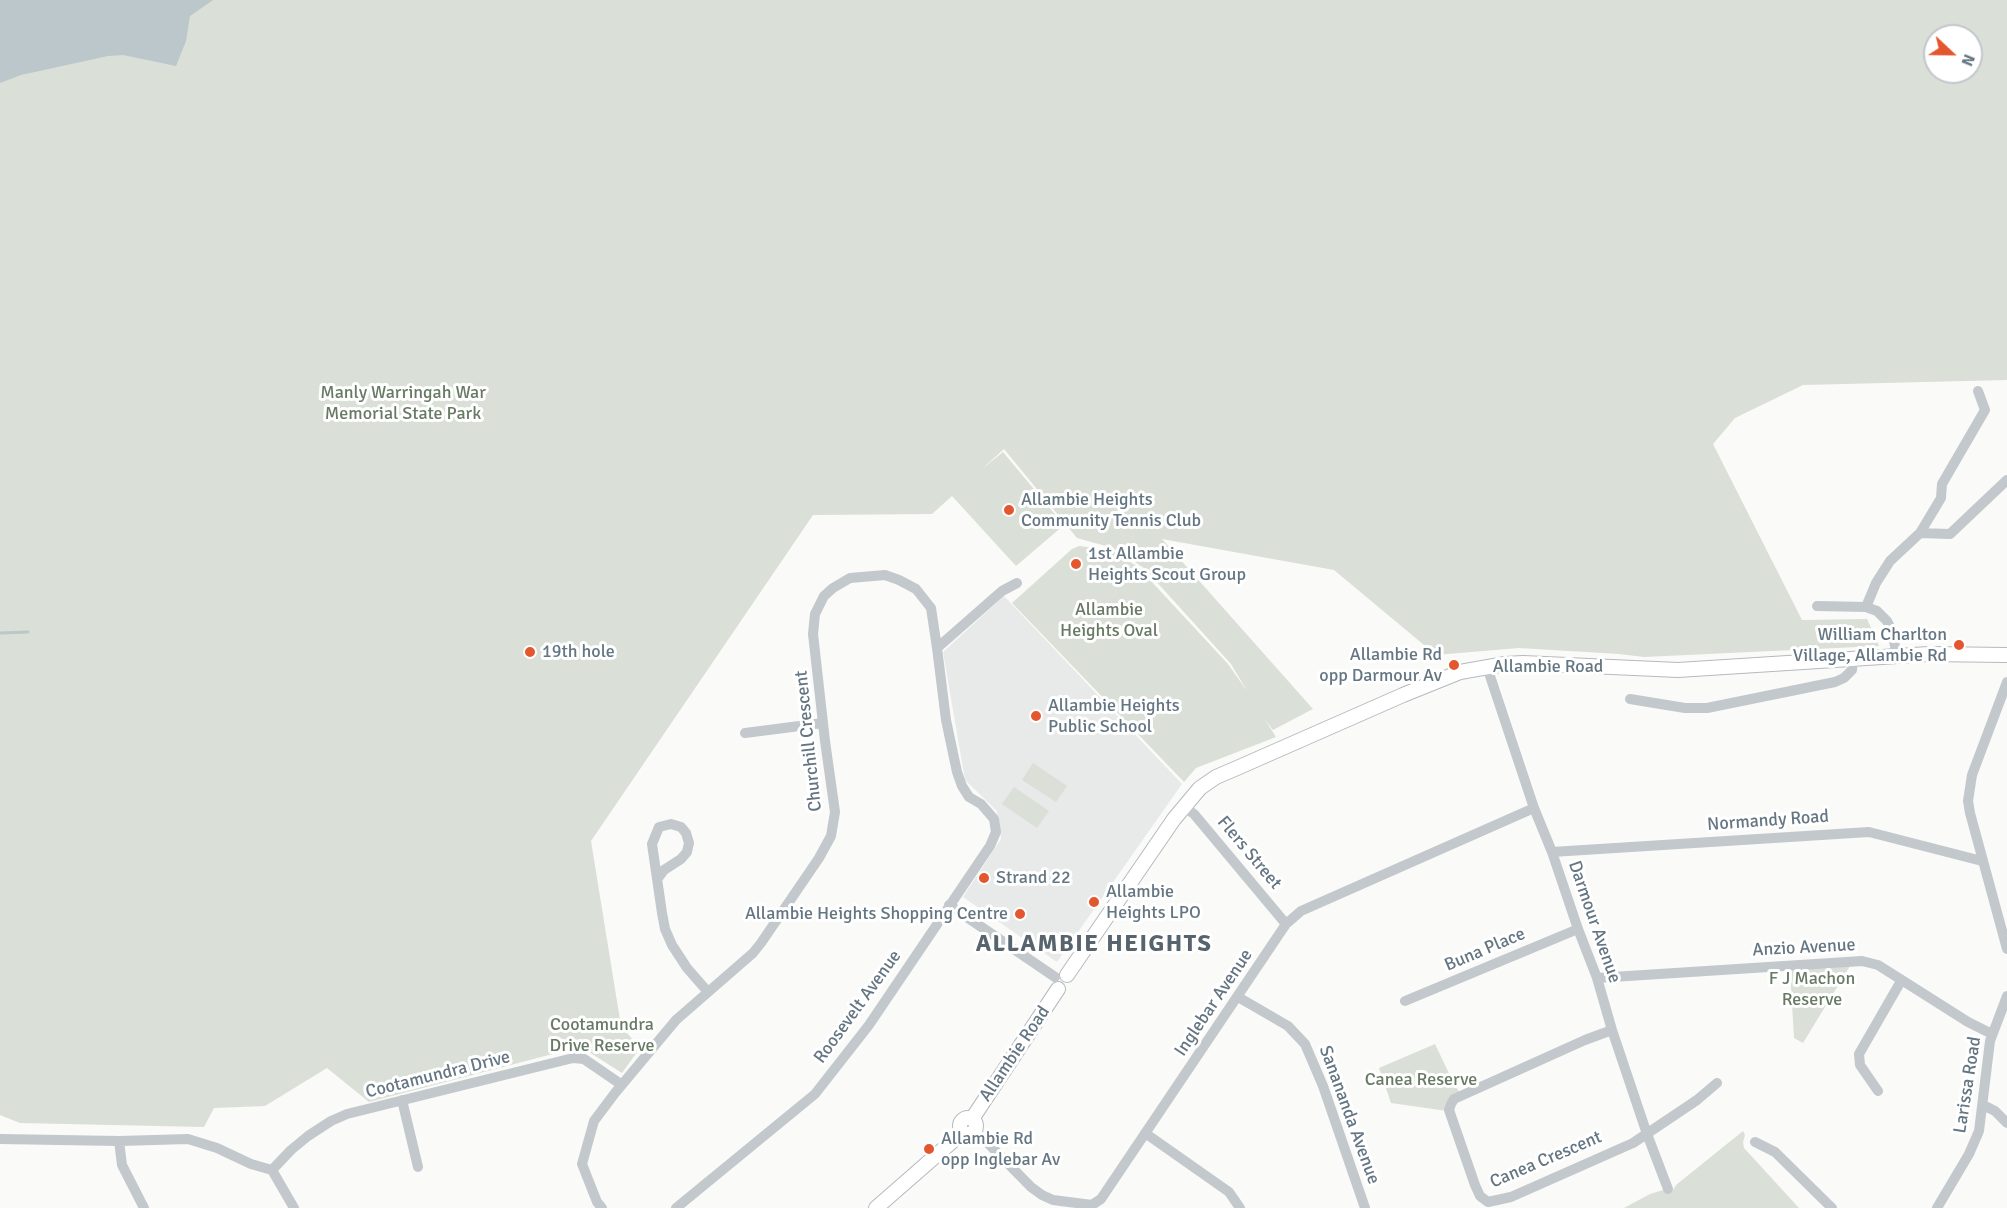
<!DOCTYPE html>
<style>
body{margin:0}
#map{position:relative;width:2007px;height:1208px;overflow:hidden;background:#fafaf8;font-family:Signika,sans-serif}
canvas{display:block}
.north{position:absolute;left:1923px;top:24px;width:60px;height:60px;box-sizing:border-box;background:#fff;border:2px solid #c1c8cd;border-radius:50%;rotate:112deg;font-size:16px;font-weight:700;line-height:24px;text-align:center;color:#657683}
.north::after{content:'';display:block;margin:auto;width:21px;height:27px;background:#e4572e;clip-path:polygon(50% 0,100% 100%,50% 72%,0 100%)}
</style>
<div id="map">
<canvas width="2007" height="1208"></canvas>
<div class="north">N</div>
</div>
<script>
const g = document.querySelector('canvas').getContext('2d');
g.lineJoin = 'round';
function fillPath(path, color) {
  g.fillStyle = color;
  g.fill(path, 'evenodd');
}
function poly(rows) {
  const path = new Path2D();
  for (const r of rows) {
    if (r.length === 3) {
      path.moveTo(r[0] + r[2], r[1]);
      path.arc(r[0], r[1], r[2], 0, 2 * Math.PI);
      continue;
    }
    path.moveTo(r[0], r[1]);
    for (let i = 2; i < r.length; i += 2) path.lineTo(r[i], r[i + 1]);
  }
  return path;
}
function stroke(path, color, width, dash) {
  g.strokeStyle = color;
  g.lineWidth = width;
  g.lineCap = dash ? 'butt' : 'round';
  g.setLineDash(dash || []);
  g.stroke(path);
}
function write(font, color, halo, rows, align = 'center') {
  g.font = font + ' Signika,sans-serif';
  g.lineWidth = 6;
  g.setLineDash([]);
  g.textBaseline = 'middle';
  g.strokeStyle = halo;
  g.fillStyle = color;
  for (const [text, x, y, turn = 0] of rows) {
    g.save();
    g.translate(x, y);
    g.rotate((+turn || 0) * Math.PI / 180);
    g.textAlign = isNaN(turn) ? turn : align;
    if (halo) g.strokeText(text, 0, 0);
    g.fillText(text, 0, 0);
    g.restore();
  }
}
const built = poly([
 [1004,596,1182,784,1057,962,963,897,1001,839,997,811,965,780,943,652]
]);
const green = poly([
 [0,0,2007,0,2007,380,1803,385,1735,418,1713,444,1802,620,1867,619,1879,646,1644,657,1619,654,1519,648,1436,655,1334,570,1162,539,1313,709,1273,730,1264,718,1276,737,1196,768,1184,782,1012,603,1072,549,1079,546,1112,550,1138,567,1228,664,1247,691,1231,664,1144,568,1113,548,1077,538,1004,449,981,470,1003,452,1064,525,1016,566,952,496,932,514,813,515,591,841,621,1026,640,1048,622,1073,589,1052,568,1050,369,1102,327,1068,265,1106,214,1108,204,1127,20,1123,0,1115],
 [1935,36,1971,36,1971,72,1935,72],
 [1033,763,1067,786,1056,802,1022,780],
 [1014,787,1049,811,1037,828,1002,804],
 [1850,966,1803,1043,1794,1038,1790,970],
 [1435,1044,1455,1086,1459,1091,1447,1111,1391,1103,1379,1068],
 [1743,1131,1745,1135,1743,1142,1744,1148,1799,1208,1624,1208,1650,1194,1663,1190,1669,1194,1672,1192,1676,1185]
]);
const water = poly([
 [0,0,213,0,190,16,186,41,176,66,123,55,108,56,21,75,0,83]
]);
const stream = poly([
 [0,633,28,632]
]);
const minor = poly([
 [1920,533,1950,534,2007,480],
 [1817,606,1866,607,1877,611,1887,621,1892,631,1897,656],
 [1866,607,1876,583,1890,561,1920,533,1941,498,1942,484,1985,410,1978,391],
 [1487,667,1534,808,1552,852,1578,929,1597,978,1612,1030,1647,1134,1668,1189],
 [2007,682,1972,775,1968,801,1970,813,2007,949],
 [1630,699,1685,708,1707,708,1835,682,1844,678,1852,670,1853,659],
 [745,733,823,723],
 [1183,806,1194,814,1286,924],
 [1552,852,1869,832,1982,861],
 [658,878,664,870,681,859,687,852,689,843,686,833,681,827,671,824,659,827,652,844,662,913,665,929,672,945,687,968,708,992],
 [949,905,1055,977],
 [1597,978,1862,961,1878,965,1968,1022,1992,1034],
 [1238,997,1288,1026,1305,1044,1323,1086,1365,1208],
 [1405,1001,1578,929],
 [1612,1030,1585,1040,1454,1099,1451,1104,1449,1110,1475,1185,1480,1196,1488,1202,1511,1197,1633,1143,1697,1100,1717,1083],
 [1878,1091,1860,1065,1859,1054,1901,981],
 [402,1100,418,1167],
 [1983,1105,1995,1111,2007,1123],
 [975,1130,1031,1187,1042,1195,1053,1200,1092,1205,1101,1199,1107,1190,1286,924,1301,911,1534,808],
 [1145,1133,1229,1192,1240,1208],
 [0,1139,119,1141,188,1139,217,1148,251,1164,272,1170,294,1208],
 [119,1141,122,1165,144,1208],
 [1755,1142,1775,1152,1832,1208],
 [272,1170,291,1150,308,1136,331,1121,347,1114,573,1058,584,1059,622,1085],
 [602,1208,597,1202,582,1164,594,1121,615,1093,676,1020,753,953,761,943,819,858,831,836,835,812,825,741,813,634,815,614,824,596,833,588,850,578,885,575,899,580,916,589,931,608,937,648],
 [676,1208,815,1094,869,1025,990,846,996,832,994,819,981,804,969,797,962,786,957,772,946,720,937,648,1002,591,1017,583],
 [1937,1208,1969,1154,1979,1131,1990,1041,2007,996]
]);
const major = poly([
 [1067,975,1174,819,1200,788,1216,777,1237,768,1403,695,1460,672,1505,664,1523,663,1678,670,1929,654,2007,655],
 [968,1126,8],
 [972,1119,1058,989],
 [876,1208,963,1132]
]);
const markers = [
 [1009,510,6,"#e4572e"],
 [1076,564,6,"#e4572e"],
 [1959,645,6,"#e4572e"],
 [530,652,6,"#e4572e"],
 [1454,665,6,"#e4572e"],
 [1036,716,6,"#e4572e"],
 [984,878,6,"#e4572e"],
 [1094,902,6,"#e4572e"],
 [1020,914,6,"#e4572e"],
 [929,1149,6,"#e4572e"]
];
const parkNames = [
 ["Manly Warringah War",403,393],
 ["Memorial State Park",403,414],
 ["Allambie",1109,610],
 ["Heights Oval",1109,631],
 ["F J Machon",1812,979],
 ["Reserve",1812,1000],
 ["Cootamundra",602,1025],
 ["Drive Reserve",602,1046],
 ["Canea Reserve",1421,1080]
];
const poiNames = [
 ["Allambie Heights",1021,500],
 ["Community Tennis Club",1021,521],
 ["1st Allambie",1088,554],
 ["Heights Scout Group",1088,575],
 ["William Charlton",1947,635,"right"],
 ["Village, Allambie Rd",1947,656,"right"],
 ["19th hole",542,652],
 ["Allambie Rd",1442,655,"right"],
 ["opp Darmour Av",1442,676,"right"],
 ["Allambie Heights",1048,706],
 ["Public School",1048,727],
 ["Strand 22",996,878],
 ["Allambie",1106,892],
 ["Heights LPO",1106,913],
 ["Allambie Heights Shopping Centre",1008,914,"right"],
 ["Allambie Rd",941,1139],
 ["opp Inglebar Av",941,1160]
];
const streetNames = [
 ["Allambie Road",1548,667],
 ["Churchill Crescent",809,741,-96],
 ["Normandy Road",1768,821,-4],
 ["Flers Street",1249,853,50],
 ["Darmour Avenue",1594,922,71],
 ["Anzio Avenue",1804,948,-3],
 ["Buna Place",1485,950,-23],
 ["Inglebar Avenue",1214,1003,-56],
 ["Roosevelt Avenue",858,1007,-54],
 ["Allambie Road",1015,1054,-56],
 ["Cootamundra Drive",438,1075,-14],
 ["Larissa Road",1968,1085,-81],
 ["Sanananda Avenue",1349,1115,70],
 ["Canea Crescent",1546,1160,-23]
];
const districtNames = [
 ["ALLAMBIE HEIGHTS",1094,945]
];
fillPath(built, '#e8e9e9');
fillPath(green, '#dadfd7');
fillPath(water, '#bbc7cb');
stroke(stream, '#bbc7cb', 3);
stroke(major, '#b5babe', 16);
stroke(minor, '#c3c8cc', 10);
stroke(major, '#fff', 14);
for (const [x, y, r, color] of markers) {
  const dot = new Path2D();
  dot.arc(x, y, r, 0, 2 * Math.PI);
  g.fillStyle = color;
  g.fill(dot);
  stroke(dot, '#fff', 2);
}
write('18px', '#687a64', '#fff', parkNames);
write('18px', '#657683', '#fff', poiNames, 'left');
write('18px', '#657683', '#fff', streetNames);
g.letterSpacing = '1.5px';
write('bold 24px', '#57646e', '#fff', districtNames);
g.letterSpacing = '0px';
</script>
